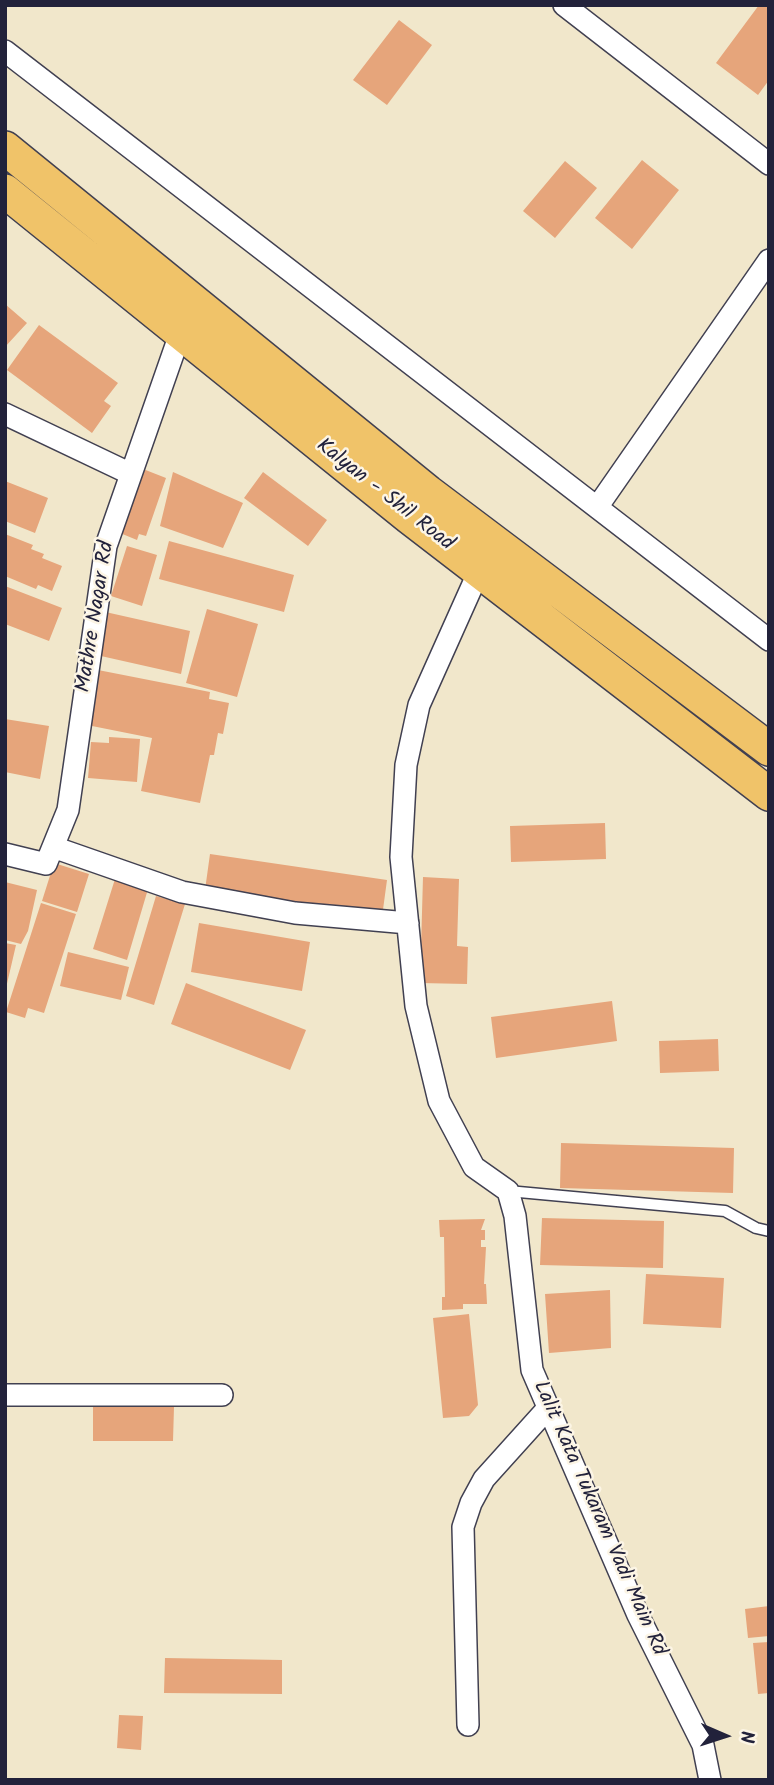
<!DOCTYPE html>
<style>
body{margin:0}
#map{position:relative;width:774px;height:1785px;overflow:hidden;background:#f1e7cb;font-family:Kalam,sans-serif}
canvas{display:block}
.frame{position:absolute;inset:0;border:7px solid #22223b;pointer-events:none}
.north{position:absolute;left:690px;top:1701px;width:70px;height:70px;-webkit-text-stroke:5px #fcf5e5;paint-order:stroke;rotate:93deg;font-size:19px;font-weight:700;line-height:28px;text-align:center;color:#22223b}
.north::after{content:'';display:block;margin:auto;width:24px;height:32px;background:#22223b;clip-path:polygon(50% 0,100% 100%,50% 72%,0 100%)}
</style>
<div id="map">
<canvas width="774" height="1785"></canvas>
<div class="frame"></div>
<div class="north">N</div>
</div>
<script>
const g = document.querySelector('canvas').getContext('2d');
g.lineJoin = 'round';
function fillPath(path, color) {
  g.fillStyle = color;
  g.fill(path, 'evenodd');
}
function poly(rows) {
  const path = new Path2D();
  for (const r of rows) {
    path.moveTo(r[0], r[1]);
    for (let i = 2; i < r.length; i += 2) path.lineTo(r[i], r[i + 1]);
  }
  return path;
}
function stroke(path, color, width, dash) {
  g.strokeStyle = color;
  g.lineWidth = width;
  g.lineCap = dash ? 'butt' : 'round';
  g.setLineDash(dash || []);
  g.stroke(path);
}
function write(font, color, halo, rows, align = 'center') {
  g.font = font + ' Kalam,sans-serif';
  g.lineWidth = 5;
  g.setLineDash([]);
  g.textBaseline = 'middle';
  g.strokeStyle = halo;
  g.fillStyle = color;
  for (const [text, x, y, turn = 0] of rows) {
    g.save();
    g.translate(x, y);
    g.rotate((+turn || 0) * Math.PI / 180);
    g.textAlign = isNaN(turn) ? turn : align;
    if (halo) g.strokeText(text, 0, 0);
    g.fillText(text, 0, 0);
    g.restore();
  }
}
const building = poly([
 [759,5,769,5,769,80,758,95,716,63],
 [399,20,432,45,387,105,353,80],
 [642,160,679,190,632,249,595,218],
 [565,161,597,188,555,238,523,211],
 [5,304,27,323,5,347],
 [39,325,118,383,104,401,111,406,92,433,7,370],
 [143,469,166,478,146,536,139,534,137,540,120,533],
 [173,472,243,503,223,548,160,526],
 [263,472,327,520,308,546,244,498],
 [5,481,48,498,35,533,5,521],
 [5,534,33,545,31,549,44,554,42,558,62,566,52,591,38,585,36,589,5,576],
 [169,541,294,575,284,612,159,579],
 [127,546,157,555,142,606,111,596],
 [5,586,62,608,49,641,5,624],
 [207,609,258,624,237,697,186,683],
 [101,611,190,631,181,674,92,654],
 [98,670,210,692,209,699,229,703,223,734,218,733,214,755,210,755,200,803,141,791,152,738,87,725],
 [5,719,49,726,40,779,5,772],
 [109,737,140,739,137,782,88,778,91,742,109,743],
 [605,823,606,859,511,862,510,826],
 [210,854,387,880,382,917,205,890],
 [54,863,89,874,77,912,42,901],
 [423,877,459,879,457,946,468,947,467,984,420,983],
 [115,879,148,889,127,960,93,949],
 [5,882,37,890,28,931,21,944,5,940],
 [156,896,185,904,154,1005,126,996],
 [41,903,76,914,44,1013,28,1008,25,1018,6,1012],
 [199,923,310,942,302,991,191,972],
 [5,943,16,945,6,988,5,988],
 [68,952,129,967,121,1000,60,986],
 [186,983,306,1030,290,1070,171,1024],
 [612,1001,617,1041,496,1058,491,1017],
 [718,1039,719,1071,660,1073,659,1041],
 [561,1143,734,1148,733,1193,560,1188],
 [542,1218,664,1221,663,1268,540,1265],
 [485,1219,481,1230,485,1230,485,1240,481,1240,481,1247,486,1247,484,1284,486,1284,487,1304,463,1304,463,1309,442,1310,442,1297,445,1297,444,1237,440,1237,439,1220],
 [646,1274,724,1278,721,1328,643,1324],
 [610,1290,611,1348,549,1353,545,1294],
 [469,1314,478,1405,469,1416,443,1418,433,1318],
 [93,1406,174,1407,173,1441,93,1441],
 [769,1606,769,1636,748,1638,745,1609],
 [769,1642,769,1693,758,1694,753,1643],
 [165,1658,282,1660,282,1694,164,1693],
 [119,1715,143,1716,141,1750,117,1748]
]);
const lane = poly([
 [508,1191,725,1211,756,1228,769,1231]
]);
const street = poly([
 [564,5,769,164],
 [5,51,769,640],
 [5,414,131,474],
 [598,506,769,260],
 [485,565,479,571,419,705,406,765,401,857,416,1006,439,1101,474,1167,508,1191,515,1216,532,1370,638,1615,703,1745,710,1780],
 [53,847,182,892,295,913,408,923],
 [5,854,46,864,68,810,106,546,180,334],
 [5,1395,222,1395],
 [468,1725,463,1527,471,1503,484,1479,548,1408]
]);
const primary = poly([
 [5,148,428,492,769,749],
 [5,191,409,517,769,794]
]);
const streetNames = [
 ["Kalyan - Shil Road",384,496,38],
 ["Mathre Nagar Rd",97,617,-81],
 ["Lalit Kata Tukaram Vadi Main Rd",598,1519,66]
];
fillPath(building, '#e6a57b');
stroke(lane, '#414051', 13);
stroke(street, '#414051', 24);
stroke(primary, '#414051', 36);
stroke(lane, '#fff', 10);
stroke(street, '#fff', 21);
stroke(primary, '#f0c369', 33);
write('21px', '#22223b', '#fcf5e5', streetNames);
</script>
